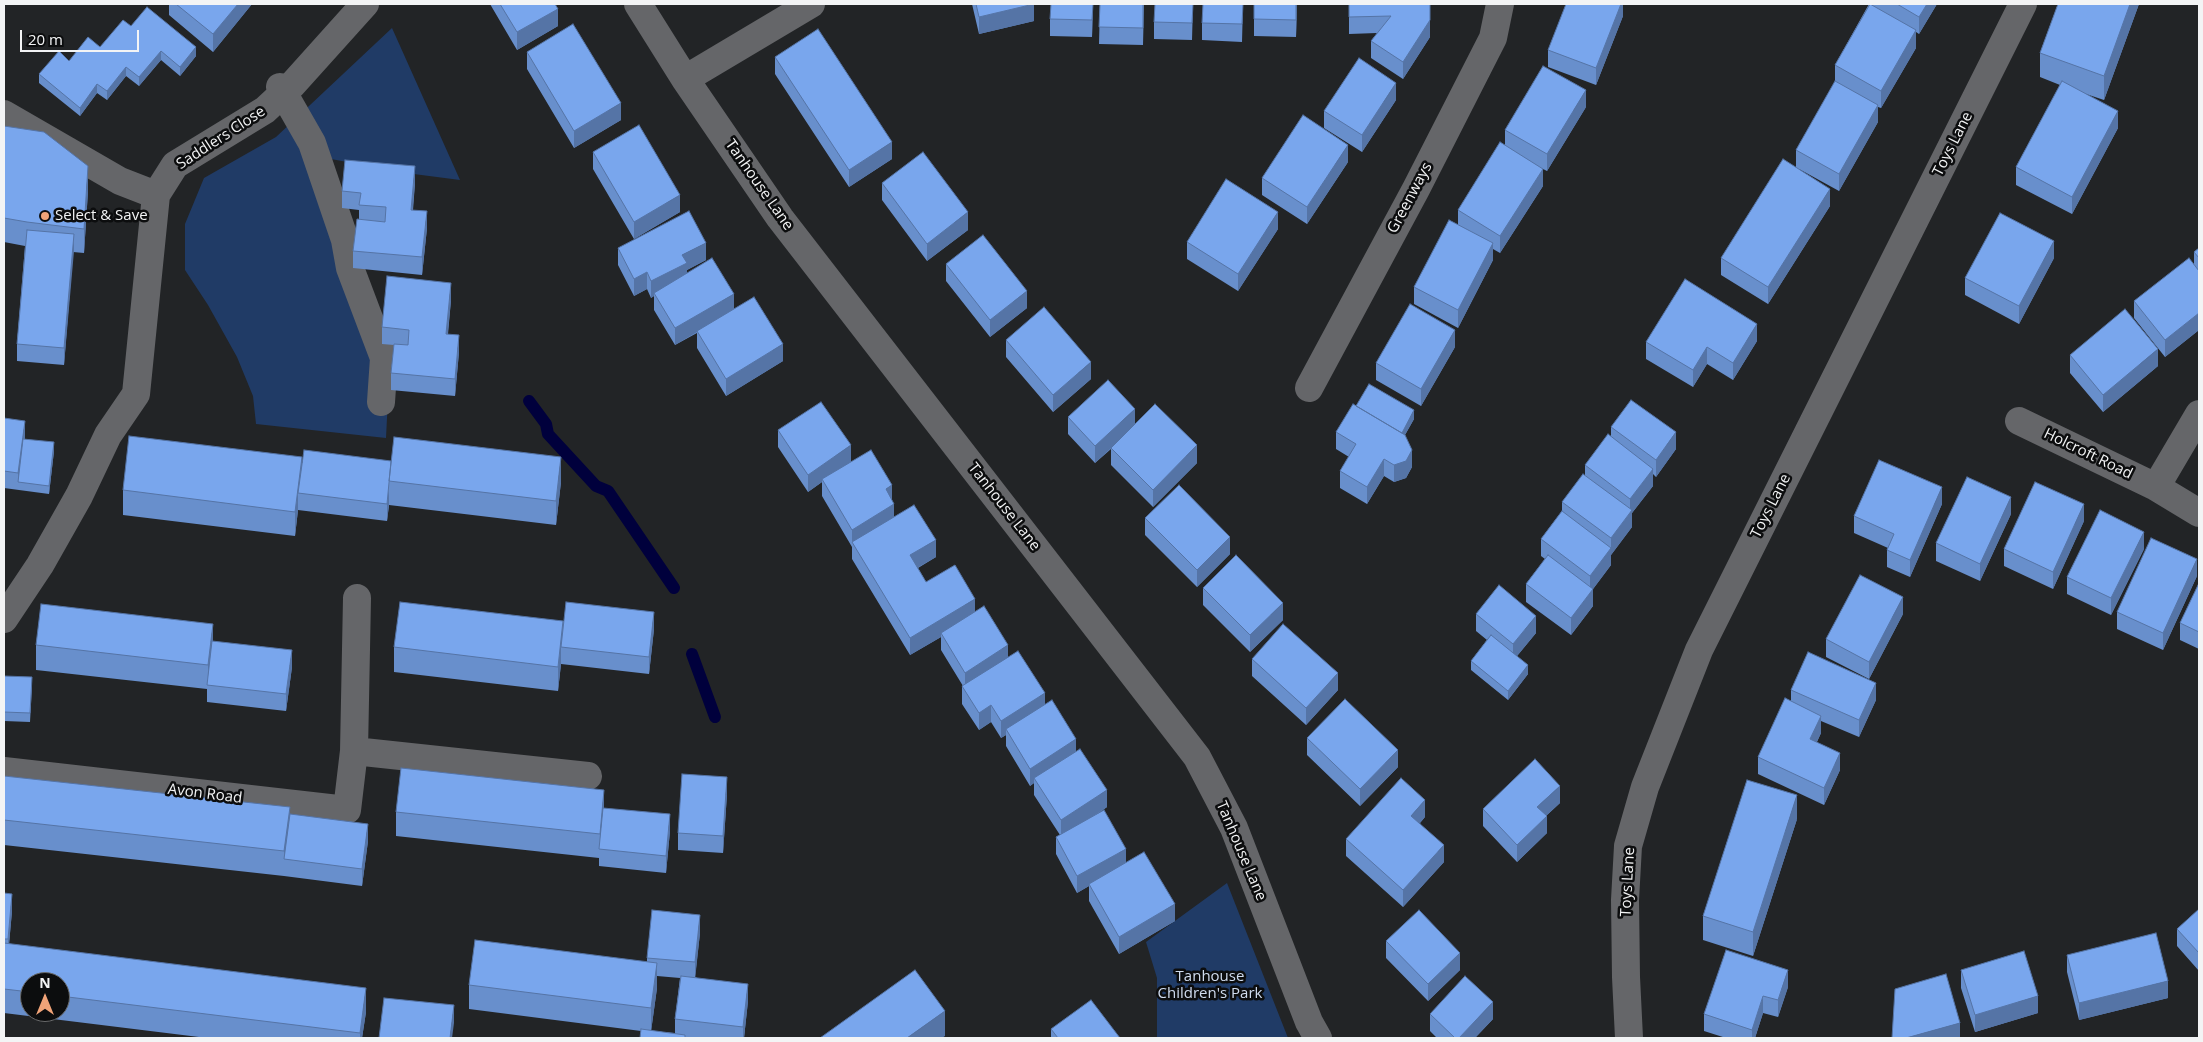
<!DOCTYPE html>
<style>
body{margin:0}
#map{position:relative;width:2203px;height:1042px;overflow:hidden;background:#222426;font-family:"Open Sans",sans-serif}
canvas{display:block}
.frame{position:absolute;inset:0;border:5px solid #f3f4f5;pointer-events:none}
.north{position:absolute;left:20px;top:972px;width:50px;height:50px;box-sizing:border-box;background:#0c0d0e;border:1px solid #68696a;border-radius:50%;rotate:0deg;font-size:14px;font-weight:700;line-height:20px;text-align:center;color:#f3f4f5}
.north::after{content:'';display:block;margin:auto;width:18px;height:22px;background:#f0a378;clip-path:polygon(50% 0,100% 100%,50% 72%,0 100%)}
.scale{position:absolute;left:20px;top:30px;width:119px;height:22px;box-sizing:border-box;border:2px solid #f3f4f5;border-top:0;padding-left:6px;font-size:15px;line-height:18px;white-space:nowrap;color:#f3f4f5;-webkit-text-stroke:4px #0c0d0e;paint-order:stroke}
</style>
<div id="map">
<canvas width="2203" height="1042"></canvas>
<div class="frame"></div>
<div class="north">N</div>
<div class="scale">20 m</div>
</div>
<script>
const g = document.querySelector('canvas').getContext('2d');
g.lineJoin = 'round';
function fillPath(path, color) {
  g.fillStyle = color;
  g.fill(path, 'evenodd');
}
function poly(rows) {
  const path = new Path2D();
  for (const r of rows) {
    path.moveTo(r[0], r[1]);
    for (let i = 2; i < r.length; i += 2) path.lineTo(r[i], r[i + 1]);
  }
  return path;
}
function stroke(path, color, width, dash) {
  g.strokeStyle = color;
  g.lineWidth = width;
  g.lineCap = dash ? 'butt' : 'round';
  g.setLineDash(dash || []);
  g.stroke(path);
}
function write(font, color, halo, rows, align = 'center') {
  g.font = font + ' "Open Sans",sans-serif';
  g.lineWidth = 5;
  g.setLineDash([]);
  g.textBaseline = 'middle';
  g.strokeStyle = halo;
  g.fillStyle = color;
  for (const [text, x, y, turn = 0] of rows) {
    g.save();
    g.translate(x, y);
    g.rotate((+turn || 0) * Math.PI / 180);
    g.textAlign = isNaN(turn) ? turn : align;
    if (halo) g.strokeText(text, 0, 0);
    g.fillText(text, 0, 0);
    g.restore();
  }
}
const green = poly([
 [392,28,460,180,406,173,315,156,388,398,386,438,256,424,253,396,237,357,208,305,185,270,185,224,204,178,276,137],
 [1227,883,1288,1038,1157,1038,1157,978,1146,942]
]);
const stream = poly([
 [529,401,546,424,548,434,596,486,608,491,674,588],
 [692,654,715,717]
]);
const minor = poly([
 [638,4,685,79,780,218,1197,757,1234,828,1309,1022,1318,1038],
 [685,79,811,4],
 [280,87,312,143,345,240,350,268,384,358,381,402],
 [4,114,120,181,156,195],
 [1309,388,1416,189,1493,38,1500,4],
 [2019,421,2156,487,2199,513],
 [2156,487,2199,414],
 [4,619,40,565,79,496,108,435,136,394,156,195,175,165,265,110,293,84,365,4],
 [354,751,357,598],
 [4,771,347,810,354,751,588,776],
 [1629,1038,1626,977,1625,900,1628,846,1645,787,1699,650,2023,4]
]);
const wall = poly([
 [169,4,252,4,213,52,169,15],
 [490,4,555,4,558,26,517,50],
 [972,4,1034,4,1034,21,979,34],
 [1093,4,1092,37,1050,36,1050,19],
 [1100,4,1144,4,1143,45,1099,44],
 [1193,4,1192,40,1154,39,1154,22],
 [1243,4,1242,42,1202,40,1202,23],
 [1254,4,1297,4,1296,37,1254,36],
 [1349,4,1430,4,1430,37,1403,79,1371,58,1371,41,1377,33,1349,34],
 [1623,4,1623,16,1596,85,1548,67,1548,50],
 [1869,4,1937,4,1919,34,1916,32,1916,48,1881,108,1878,107,1878,122,1839,191,1799,169,1830,206,1768,304,1721,275,1721,258,1796,167,1796,150,1835,82,1835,65],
 [2058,4,2139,4,2104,100,2086,94,2118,128,2072,214,2016,185,2016,167,2060,85,2040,77,2040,53],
 [131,26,196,56,180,76,161,60,139,86,126,76,107,100,97,93,80,116,39,83,39,74,100,47],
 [527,52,621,120,574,148,527,69],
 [775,57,892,159,849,187,775,74],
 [1396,100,1362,152,1324,128,1324,111],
 [1586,107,1547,171,1541,168,1543,186,1500,253,1493,249,1493,260,1458,328,1414,304,1414,287,1458,224,1458,210,1505,145,1505,130],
 [4,126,88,191,84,253,73,252,64,365,17,361,17,344,25,246,4,242],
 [593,152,680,212,634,239,593,169],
 [1348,162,1307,224,1262,195,1262,178],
 [415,183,413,210,427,228,422,275,353,268,353,251,359,219,359,210,342,208,342,191],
 [882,183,968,230,927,261,882,200],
 [1278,229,1238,291,1187,259,1187,242],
 [618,248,706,260,687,270,687,274,734,309,783,361,726,396,697,348,697,333,675,345,654,310,654,296,651,298,647,289,634,296,618,265],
 [2199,248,2199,330,2165,357,2134,318,2134,301,2194,265,2194,252],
 [2054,258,2019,324,1965,295,1965,278],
 [946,264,1027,308,990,337,946,281],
 [451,300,448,334,459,352,455,396,391,390,391,373,394,345,382,344,382,327],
 [1006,340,1091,379,1053,412,1006,357],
 [1757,341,1733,380,1707,364,1693,387,1646,359,1646,342],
 [1455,347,1421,406,1376,380,1376,363],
 [2070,355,2158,366,2103,412,2070,373],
 [1356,406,1414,419,1405,435,1412,467,1406,478,1394,482,1384,476,1367,504,1340,488,1340,471,1349,457,1336,449,1336,432],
 [1068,417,1135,424,1197,463,1153,507,1111,465,1111,449,1095,463,1068,434],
 [4,418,25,439,54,451,49,494,4,488],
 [1611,427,1676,449,1656,477,1653,474,1653,486,1632,513,1632,527,1611,555,1611,565,1593,589,1593,606,1571,635,1526,602,1526,584,1545,559,1541,556,1541,539,1562,511,1562,502,1585,475,1585,465,1611,436],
 [778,430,851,462,892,501,894,517,936,557,918,568,926,582,975,612,1008,657,1045,704,1076,751,1107,807,1096,815,1126,863,1175,921,1119,954,1089,901,1089,886,1077,893,1056,854,1056,837,1060,835,1034,795,1034,783,1030,786,1006,746,1006,735,1001,738,991,722,979,730,962,704,962,686,963,686,941,650,941,637,910,655,852,559,852,547,822,496,822,482,808,492,778,447],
 [391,461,561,482,556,525,389,505,387,521,298,510,295,536,123,515,123,490,302,463],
 [1942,504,1910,577,1887,567,1887,550,1888,548,1854,533,1854,516],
 [2011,514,1980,581,1936,561,1936,543],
 [1145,518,1230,554,1197,587,1145,535],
 [2084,521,2053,589,2004,566,2004,549],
 [2144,549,2111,615,2067,594,2067,577],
 [2197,576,2163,650,2117,629,2117,612],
 [2199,583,2199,649,2180,640,2180,623],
 [1203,588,1283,620,1250,652,1203,605],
 [1476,614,1536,633,1517,656,1528,674,1508,700,1471,670,1471,661,1487,640,1476,631],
 [1903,614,1869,679,1826,657,1826,639],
 [563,621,654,629,649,674,561,664,558,691,394,672,394,647],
 [213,642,292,667,286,711,207,702,207,689,36,670,36,645],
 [1252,659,1338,690,1306,725,1252,676],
 [4,676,32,686,30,722,4,721],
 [1791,690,1876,700,1859,737,1821,721,1821,733,1817,742,1840,770,1824,805,1758,774,1758,757,1791,701],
 [1307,738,1398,767,1360,806,1307,755],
 [4,776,290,814,368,841,362,886,284,876,4,845],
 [727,794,723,853,678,850,678,833],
 [1560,803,1546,816,1547,833,1517,862,1483,826,1483,809],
 [604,808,670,831,666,873,599,866,599,858,396,836,396,812],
 [1425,817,1420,823,1444,862,1403,907,1346,856,1346,839],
 [1797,819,1753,956,1703,940,1703,916],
 [4,893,12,911,9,944,366,1012,362,1038,207,1038,4,1013],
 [30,982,60,982,60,1012,30,1012],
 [2199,909,2199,971,2177,946,2177,929],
 [700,933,695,977,748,1001,744,1038,696,1038,685,1037,685,1038,641,1031,469,1009,469,985,647,962,647,958],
 [657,976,680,978,675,1019,675,1033,651,1031,657,988],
 [1386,941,1460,970,1428,1001,1386,958],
 [2067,955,2168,998,2079,1020,2067,972],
 [1961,970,2038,1013,1975,1032,1961,988],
 [1788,987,1778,1017,1763,1013,1755,1038,1726,1038,1704,1031,1704,1014],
 [1430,1014,1493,1019,1475,1038,1437,1038,1430,1031],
 [1051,1029,1120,1038,1051,1038]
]);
const shadedWall = poly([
 [238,4,252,4,213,52,213,34],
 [1034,4,1034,21,979,34,979,17],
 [1093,4,1092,37,1092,20],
 [1296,4,1297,4,1296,37],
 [1621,4,1623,4,1623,16,1596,85,1596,68],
 [1927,4,1937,4,1919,34,1919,17],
 [2130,4,2139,4,2104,100,2104,76],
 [558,9,558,26,517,50,517,32],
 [1430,20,1430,37,1403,79,1403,62],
 [1916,30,1916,48,1881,108,1881,91],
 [196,47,196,56,180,76,180,67],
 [161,51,161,60,139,86,139,77],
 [126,67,126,76,107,100,107,91],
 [1396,83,1396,100,1362,152,1362,135],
 [97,84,97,93,80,116,80,108],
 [1586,90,1586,107,1547,171,1547,154],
 [621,103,621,120,574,148,574,131],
 [1878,105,1878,122,1839,191,1839,174],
 [2118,111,2118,128,2072,214,2072,197],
 [892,142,892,159,849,187,849,170],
 [1348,145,1348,162,1307,224,1307,207],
 [88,166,88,191,84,253,84,229],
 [415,166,415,183,411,227,411,210],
 [1543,169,1543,186,1500,253,1500,236],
 [1830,189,1830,206,1768,304,1768,287],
 [680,195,680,212,634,239,634,222],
 [427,211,427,228,422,275,422,257],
 [968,212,968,230,927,261,927,244],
 [1278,212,1278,229,1238,291,1238,274],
 [74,234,74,251,64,365,64,348],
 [2054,241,2054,258,2019,324,2019,306],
 [706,243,706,260,687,270,687,280,654,293,654,296,651,298,651,281,682,255],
 [1493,243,1493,260,1458,328,1458,310],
 [647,272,647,289,634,296,634,279],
 [451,283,451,300,446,351,446,334],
 [1027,291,1027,308,990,337,990,320],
 [734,294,734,311,697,331,697,332,675,345,675,328],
 [2199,313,2199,330,2165,357,2165,340],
 [1757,324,1757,341,1733,380,1733,363],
 [1455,330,1455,347,1421,406,1421,389],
 [459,335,459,352,455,396,455,379],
 [783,344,783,361,726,396,726,379],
 [1707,347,1707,364,1693,387,1693,370],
 [2158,349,2158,366,2103,412,2103,395],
 [1091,362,1091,379,1053,412,1053,395],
 [1135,409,1135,426,1095,463,1095,446],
 [1414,410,1414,419,1398,447,1398,439],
 [25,421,25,438,19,482,18,482,18,473],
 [1676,432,1676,449,1656,477,1656,460],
 [54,442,54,451,49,494,49,486],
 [851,445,851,463,822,479,822,482,808,492,808,475],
 [1197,445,1197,463,1153,507,1153,490],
 [1412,450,1412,467,1406,478,1394,482,1394,465],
 [302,457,302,481,298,493,298,510,295,536,295,512],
 [561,457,561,482,556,525,556,501],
 [1384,459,1384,476,1367,504,1367,487],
 [1653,469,1653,486,1632,513,1632,527,1611,555,1611,565,1590,593,1590,576,1611,548,1611,538,1630,513,1630,499],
 [892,485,892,502,886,489],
 [1942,487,1942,504,1910,577,1910,560],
 [389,488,389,505,387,521,387,504],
 [2011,497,2011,514,1980,581,1980,564],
 [894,504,894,521,852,542,852,530],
 [2084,504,2084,521,2053,589,2053,572],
 [2144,532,2144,549,2111,615,2111,598],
 [1230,537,1230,554,1197,587,1197,570],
 [936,540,936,557,910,572,910,555],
 [2197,559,2197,576,2163,650,2163,633],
 [1593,589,1593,606,1571,635,1571,618],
 [1903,597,1903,614,1869,679,1869,662],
 [975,599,975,616,941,633,941,637,910,655,910,638],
 [1283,603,1283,620,1250,652,1250,635],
 [654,612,654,629,649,674,649,657],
 [1536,616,1536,633,1513,661,1513,644],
 [563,621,561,647,561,664,558,691,558,667],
 [213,624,213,648,208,685,208,665],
 [1008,645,1008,662,965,690,965,673],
 [292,650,292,667,286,711,286,694],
 [1528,665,1528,674,1508,700,1508,691],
 [1338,673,1338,690,1306,725,1306,708],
 [1876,683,1876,700,1859,737,1859,720],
 [1045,693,1045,710,1006,729,1006,735,1001,738,1001,721],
 [991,705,991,722,979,730,979,713],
 [1821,716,1821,733,1810,756,1810,739],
 [1076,739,1076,756,1034,778,1034,783,1030,786,1030,769],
 [1398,750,1398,767,1360,806,1360,789],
 [1840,753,1840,770,1824,805,1824,788],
 [727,777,727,794,723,853,723,836],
 [1560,786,1560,803,1537,824,1537,807],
 [604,790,604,815,600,849,600,834],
 [1107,790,1107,807,1061,837,1061,820],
 [1797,795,1797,819,1753,956,1753,932],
 [1425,800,1425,817,1411,833,1411,816],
 [290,807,290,831,284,859,284,851],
 [670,814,670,831,666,873,666,856],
 [1547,816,1547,833,1517,862,1517,845],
 [368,824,368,841,362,886,362,869],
 [1444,845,1444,862,1403,907,1403,890],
 [1126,849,1126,866,1089,884,1089,886,1077,893,1077,876],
 [12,894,12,911,8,956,8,939],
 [1175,904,1175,921,1119,954,1119,937],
 [700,915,700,933,695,980,695,962],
 [1460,953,1460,970,1428,1001,1428,984],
 [657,963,657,988,651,1032,651,1008],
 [1788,970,1788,987,1778,1017,1778,1000],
 [2168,981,2168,998,2079,1020,2079,1003],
 [748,984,748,1001,744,1038,743,1038,743,1027],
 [366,988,366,1012,362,1038,360,1038,360,1033],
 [1763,996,1763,1013,1755,1038,1752,1038,1752,1030],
 [2038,996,2038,1013,1975,1032,1975,1015],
 [1493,1002,1493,1019,1475,1038,1459,1038],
 [454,1005,454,1023,452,1038,450,1038],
 [945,1011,945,1036,942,1038,907,1038],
 [1960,1023,1960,1038,1906,1038]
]);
const building = poly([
 [176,4,238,4,213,34,176,4],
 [500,4,555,4,558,9,517,32,500,4],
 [976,4,1034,4,979,17,976,4],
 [1051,4,1093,4,1092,20,1050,19,1051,4],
 [1100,4,1143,4,1143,28,1099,27,1100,4],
 [1155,4,1193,4,1192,23,1154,22,1155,4],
 [1203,4,1243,4,1242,24,1202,23,1203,4],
 [1254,4,1296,4,1296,20,1254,19,1254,4],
 [1349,4,1430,4,1430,20,1403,62,1371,41,1391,16,1349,17,1349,4],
 [1566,4,1621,4,1596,68,1548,50,1566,4],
 [1870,4,1916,30,1881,91,1835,65,1870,4],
 [1897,4,1927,4,1919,17,1897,4],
 [2058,4,2130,4,2104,76,2040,53,2058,4],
 [147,7,196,47,180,67,161,51,139,77,126,67,107,91,97,84,80,108,39,74,59,51,69,61,88,37,100,47,123,20,131,26,147,7],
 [573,24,621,103,574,131,527,52,573,24],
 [818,29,892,142,849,170,775,57,818,29],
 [1359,58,1396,83,1362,135,1324,111,1359,58],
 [1543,66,1586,90,1547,154,1505,130,1543,66],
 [1835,81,1878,105,1839,174,1796,150,1835,81],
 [2062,81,2118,111,2072,197,2016,167,2062,81],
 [1303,115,1348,145,1307,207,1262,178,1303,115],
 [639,125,680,195,634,222,593,152,639,125],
 [4,126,44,132,88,166,84,229,27,222,4,218,4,126],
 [1500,142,1543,169,1500,236,1458,210,1500,142],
 [923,152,968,212,927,244,882,183,923,152],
 [1783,159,1830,189,1768,287,1721,258,1783,159],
 [345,160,415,166,411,210,427,211,422,257,353,251,357,219,385,222,386,207,359,205,361,193,342,191,345,160],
 [1226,179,1278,212,1238,274,1187,242,1226,179],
 [689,211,706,243,682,255,687,263,651,281,647,272,634,279,618,248,689,211],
 [2000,213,2054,241,2019,306,1965,278,2000,213],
 [1449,220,1493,243,1458,310,1414,287,1449,220],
 [27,230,74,234,64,348,17,344,27,230],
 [983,235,1027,291,990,320,946,264,983,235],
 [2199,248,2199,258,2194,252,2199,248],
 [712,258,734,294,675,328,654,293,712,258],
 [2189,258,2199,271,2199,313,2165,340,2134,301,2189,258],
 [387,276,451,283,446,334,459,335,455,379,391,373,394,344,408,345,409,330,382,327,387,276],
 [1685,279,1757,324,1733,363,1707,347,1693,370,1646,342,1685,279],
 [754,297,783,344,726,379,697,331,754,297],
 [1410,304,1455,330,1421,389,1376,363,1410,304],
 [1044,307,1091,362,1053,395,1006,340,1044,307],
 [2125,309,2158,349,2103,395,2070,355,2125,309],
 [1108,380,1135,409,1095,446,1068,417,1108,380],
 [1369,384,1414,410,1402,433,1356,406,1369,384],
 [1631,400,1676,432,1656,460,1611,427,1631,400],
 [821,402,851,445,808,475,778,430,821,402],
 [1155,404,1197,445,1153,490,1111,448,1155,404],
 [1353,404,1405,435,1412,450,1406,461,1394,465,1384,459,1367,487,1340,471,1356,444,1336,432,1353,404],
 [4,418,25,421,18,473,4,471,4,418],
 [1608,434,1653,469,1630,499,1585,465,1608,434],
 [129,436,302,457,295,512,123,490,129,436],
 [394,437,561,457,556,501,389,481,394,437],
 [23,439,54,442,49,486,18,482,23,439],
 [304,450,391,461,387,504,298,493,304,450],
 [871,450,892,485,886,489,894,504,852,530,822,479,871,450],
 [1879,460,1942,487,1910,560,1887,550,1894,534,1854,516,1879,460],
 [1583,474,1632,510,1611,538,1562,502,1583,474],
 [1967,477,2011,497,1980,564,1936,543,1967,477],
 [2035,482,2084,504,2053,572,2004,549,2035,482],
 [1179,485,1230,537,1197,570,1145,518,1179,485],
 [914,505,936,540,910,555,926,582,955,565,975,599,910,638,852,542,914,505],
 [2100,510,2144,532,2111,598,2067,577,2100,510],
 [1562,511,1611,548,1590,576,1541,539,1562,511],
 [2151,538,2197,559,2163,633,2117,612,2151,538],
 [1236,555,1283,603,1250,635,1203,588,1236,555],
 [1548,555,1593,589,1571,618,1526,584,1548,555],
 [1860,575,1903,597,1869,662,1826,639,1860,575],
 [2199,583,2199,632,2180,623,2199,583],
 [1499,585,1536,616,1513,644,1476,614,1499,585],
 [400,602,563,621,558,667,394,647,400,602],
 [566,602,654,612,649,657,561,647,566,602],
 [41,604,213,624,208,665,36,645,41,604],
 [984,606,1008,645,965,673,941,633,984,606],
 [1283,624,1338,673,1306,708,1252,659,1283,624],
 [1491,635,1528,665,1508,691,1471,661,1491,635],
 [212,641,292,650,286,694,207,685,212,641],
 [1018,651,1045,693,1001,721,991,705,979,713,962,686,1018,651],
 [1808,652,1876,683,1859,720,1791,690,1808,652],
 [4,676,32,677,30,713,4,712,4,676],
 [1785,698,1821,716,1810,739,1840,753,1824,788,1758,757,1785,698],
 [1345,699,1398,750,1360,789,1307,738,1345,699],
 [1052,700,1076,739,1030,769,1006,729,1052,700],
 [1080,749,1107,790,1061,820,1034,778,1080,749],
 [1535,759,1560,786,1537,807,1547,816,1517,845,1483,809,1535,759],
 [401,768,604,790,600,834,396,812,401,768],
 [682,774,727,777,723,836,678,833,682,774],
 [4,776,290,807,284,851,4,820,4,776],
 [1401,778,1425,800,1411,816,1444,845,1403,890,1346,839,1401,778],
 [1747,780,1797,795,1753,932,1703,916,1747,780],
 [603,808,670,814,666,856,599,849,603,808],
 [1104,810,1126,849,1077,876,1056,837,1104,810],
 [290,814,368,824,362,869,284,859,290,814],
 [1144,852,1175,904,1119,937,1089,884,1144,852],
 [4,893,12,894,8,939,4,939,4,893],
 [2199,909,2199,953,2177,929,2199,909],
 [652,910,700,915,695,962,647,958,652,910],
 [1419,910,1460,953,1428,984,1386,941,1419,910],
 [2156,933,2168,981,2079,1003,2067,955,2156,933],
 [475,940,657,963,651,1008,469,985,475,940],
 [4,943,366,988,360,1033,60,996,60,982,30,982,30,992,4,989,4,943],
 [1726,950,1788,970,1778,1000,1763,996,1752,1030,1704,1014,1726,950],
 [2024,951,2038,996,1975,1015,1961,970,2024,951],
 [915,970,945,1011,907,1038,820,1038,915,970],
 [1946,974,1960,1023,1906,1038,1892,1038,1895,989,1946,974],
 [681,976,748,984,743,1027,675,1019,681,976],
 [1465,976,1493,1002,1459,1038,1455,1038,1430,1014,1465,976],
 [384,998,454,1005,450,1038,379,1038,384,998],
 [1091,1000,1120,1038,1058,1038,1051,1029,1091,1000],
 [641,1029,685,1035,685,1038,640,1038,641,1029]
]);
const markers = [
 [45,216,5,"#f0a378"]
];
const streetNames = [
 ["Saddlers Close",221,138,-33],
 ["Toys Lane",1953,144,-63],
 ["Tanhouse Lane",759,185,55],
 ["Greenways",1410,198,-62],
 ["Holcroft Road",2088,454,26],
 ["Toys Lane",1771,506,-63],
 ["Tanhouse Lane",1004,507,52],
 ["Avon Road",205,794,7],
 ["Tanhouse Lane",1241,851,67],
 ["Toys Lane",1628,882,-87]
];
const poiNames = [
 ["Select & Save",55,216]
];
const parkNames = [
 ["Tanhouse",1210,977],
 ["Children's Park",1210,994]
];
fillPath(green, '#203b66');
stroke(stream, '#00003c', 12);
stroke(minor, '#656669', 28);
fillPath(wall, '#688fcc');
fillPath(shadedWall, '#5574a6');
fillPath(building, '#79a6ed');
stroke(building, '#5574a6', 1);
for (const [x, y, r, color] of markers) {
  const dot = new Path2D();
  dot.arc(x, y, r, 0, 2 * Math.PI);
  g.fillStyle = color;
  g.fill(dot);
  stroke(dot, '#0c0d0e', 2);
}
write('15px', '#f3f4f5', '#0c0d0e', streetNames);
write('15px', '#f3f4f5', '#0c0d0e', poiNames, 'left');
write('15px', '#d0dcef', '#0c0d0e', parkNames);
</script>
